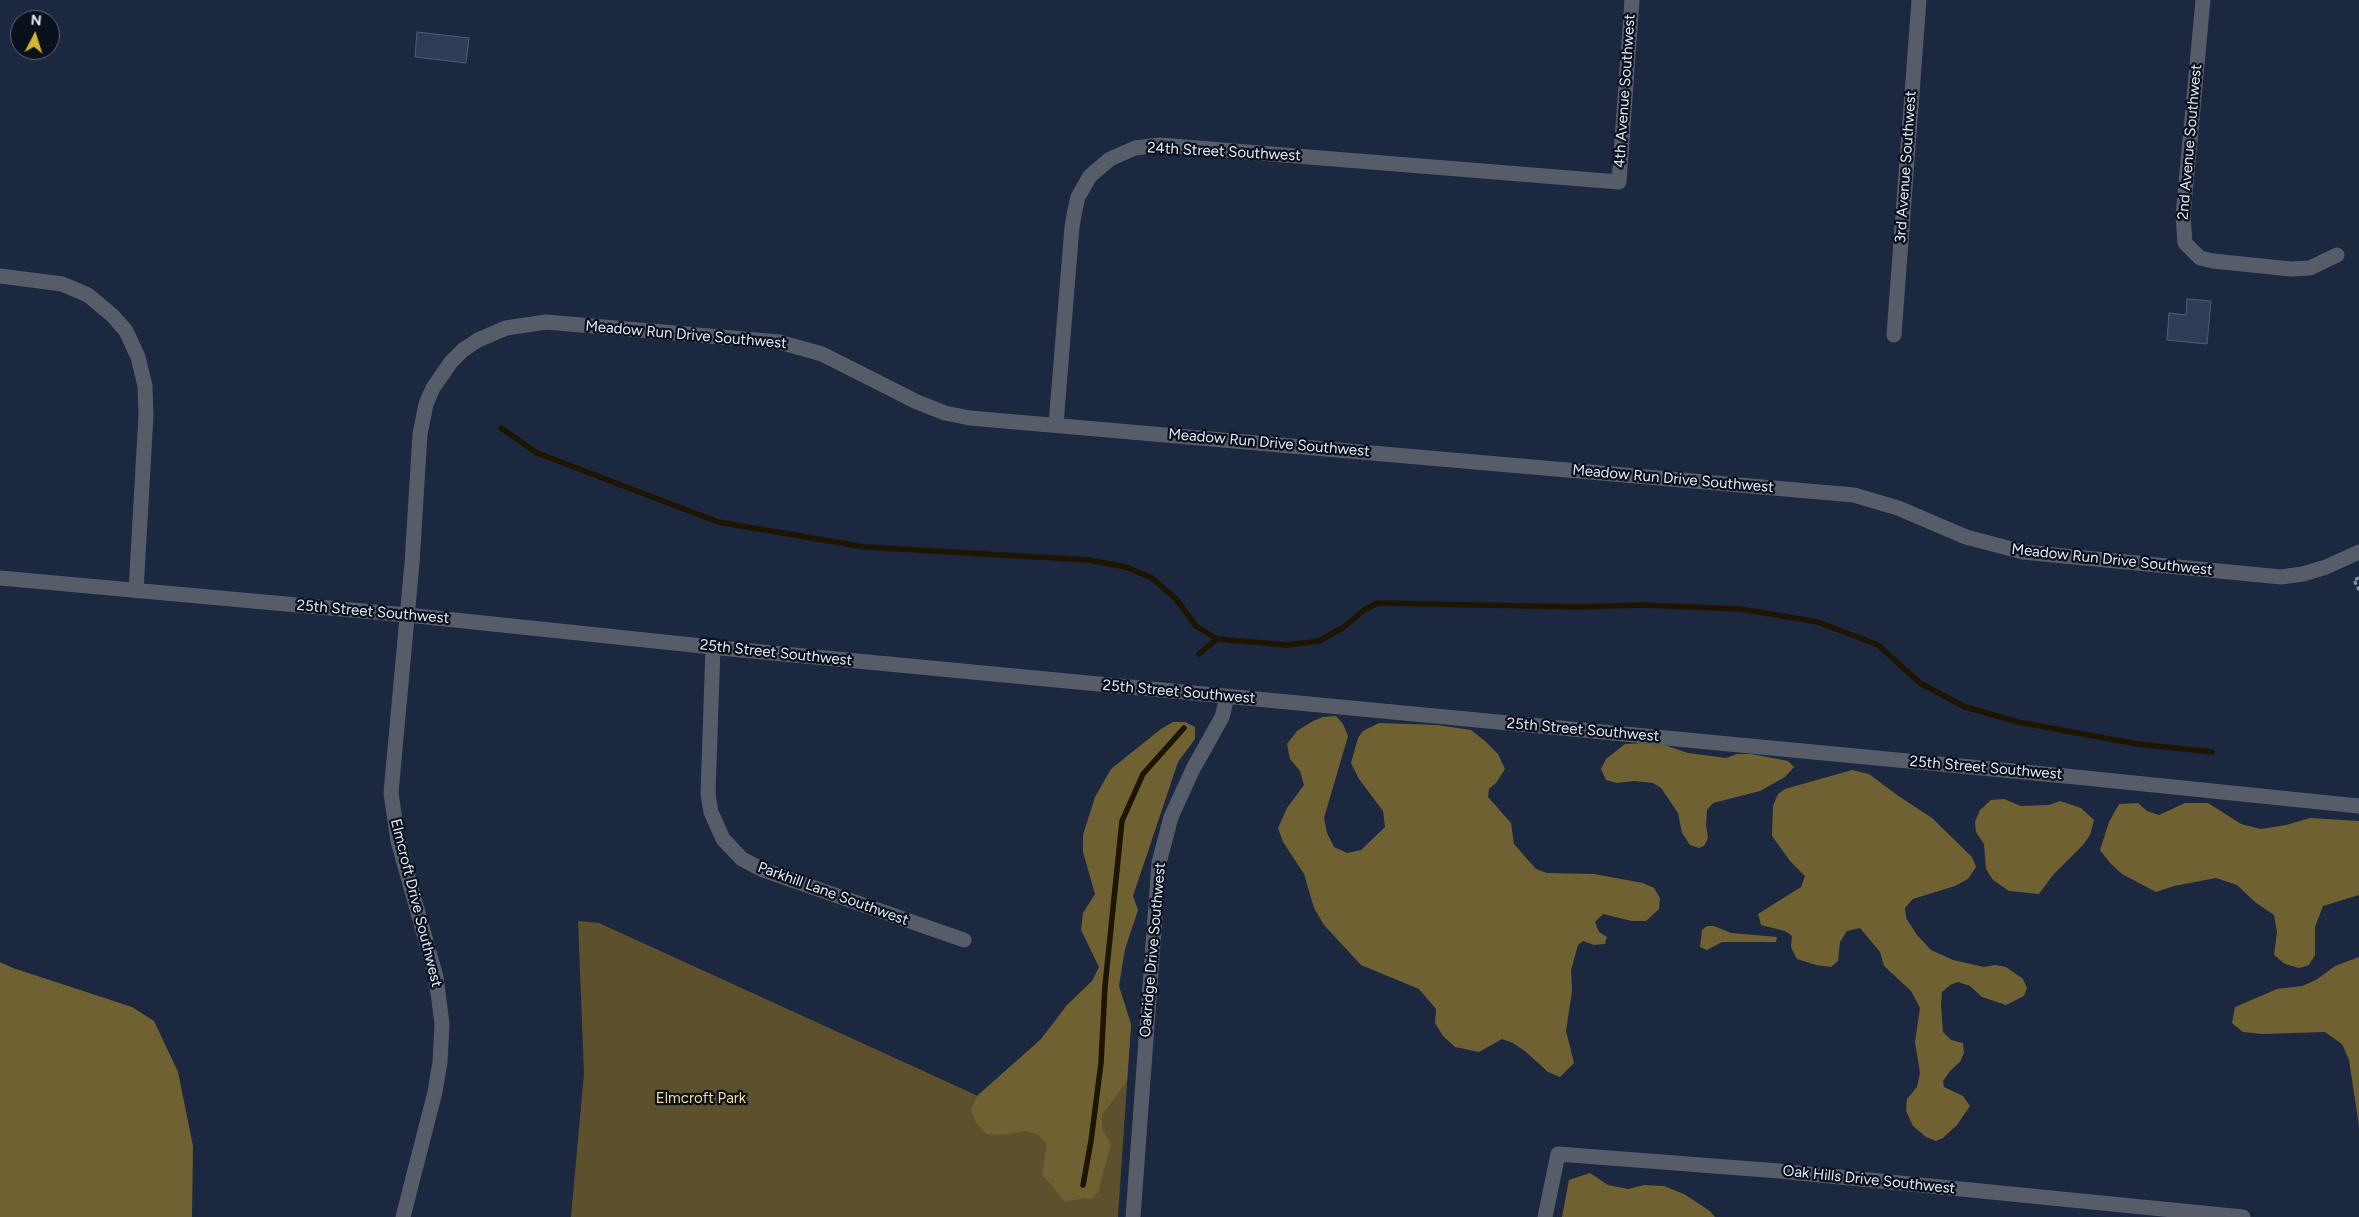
<!DOCTYPE html>
<style>
body{margin:0}
#map{position:relative;width:2359px;height:1217px;overflow:hidden;background:#1b2840;font-family:Figtree,sans-serif}
canvas{display:block}
.north{position:absolute;left:10px;top:10px;width:50px;height:50px;box-sizing:border-box;background:#0b111b;border:1px solid #606774;border-radius:50%;rotate:5deg;font-size:14px;font-weight:700;line-height:20px;text-align:center;color:#e0e9f9}
.north::after{content:'';display:block;margin:auto;width:18px;height:22px;background:#d8b434;clip-path:polygon(50% 0,100% 100%,50% 72%,0 100%)}
</style>
<div id="map">
<canvas width="2359" height="1217"></canvas>
<div class="north">N</div>
</div>
<script>
const g = document.querySelector('canvas').getContext('2d');
g.lineJoin = 'round';
function fillPath(path, color) {
  g.fillStyle = color;
  g.fill(path, 'evenodd');
}
function poly(rows) {
  const path = new Path2D();
  for (const r of rows) {
    path.moveTo(r[0], r[1]);
    for (let i = 2; i < r.length; i += 2) path.lineTo(r[i], r[i + 1]);
  }
  return path;
}
function stroke(path, color, width, dash) {
  g.strokeStyle = color;
  g.lineWidth = width;
  g.lineCap = dash ? 'butt' : 'round';
  g.setLineDash(dash || []);
  g.stroke(path);
}
function write(font, color, halo, rows, align = 'center') {
  g.font = font + ' Figtree,sans-serif';
  g.lineWidth = 4.5;
  g.setLineDash([]);
  g.textBaseline = 'middle';
  g.strokeStyle = halo;
  g.fillStyle = color;
  for (const [text, x, y, turn = 0] of rows) {
    g.save();
    g.translate(x, y);
    g.rotate((+turn || 0) * Math.PI / 180);
    g.textAlign = isNaN(turn) ? turn : align;
    if (halo) g.strokeText(text, 0, 0);
    g.fillText(text, 0, 0);
    g.restore();
  }
}
const green = poly([
 [578,921,599,923,1000,1106,1131,1024,1118,1217,571,1217,584,1073]
]);
const forest = poly([
 [1336,716,1343,724,1348,736,1324,818,1327,833,1334,847,1347,853,1361,850,1385,827,1383,811,1359,779,1351,763,1358,738,1363,731,1379,723,1437,725,1471,730,1485,741,1498,754,1505,769,1496,783,1489,789,1488,797,1511,823,1514,844,1536,869,1547,873,1594,874,1643,883,1654,888,1660,898,1659,909,1646,921,1632,921,1603,914,1595,922,1599,932,1607,937,1605,944,1594,945,1583,941,1578,945,1571,970,1572,991,1566,1031,1574,1063,1560,1077,1548,1072,1526,1052,1513,1043,1502,1039,1479,1052,1455,1047,1443,1036,1435,1023,1436,1009,1419,989,1361,965,1324,925,1314,908,1304,874,1283,842,1278,828,1287,808,1304,785,1300,771,1290,759,1287,744,1297,731,1313,721,1323,717],
 [1173,722,1185,722,1195,727,1195,739,1178,762,1133,896,1138,910,1125,949,1119,986,1131,1024,1127,1081,1102,1115,1102,1129,1111,1144,1098,1192,1092,1199,1083,1198,1065,1202,1042,1174,1047,1144,1037,1134,1025,1131,1002,1135,986,1134,976,1123,971,1110,977,1096,1041,1039,1067,1005,1092,981,1099,967,1081,930,1083,913,1095,894,1083,852,1083,835,1095,797,1111,769,1161,729],
 [1643,743,1664,745,1688,753,1726,758,1737,754,1751,754,1788,761,1794,767,1785,777,1760,791,1713,803,1707,810,1706,825,1708,838,1704,846,1699,848,1690,845,1682,833,1678,813,1661,788,1653,783,1634,781,1617,783,1606,780,1601,769,1606,759,1625,744],
 [1852,770,1869,774,1897,795,1932,818,1972,857,1976,867,1968,879,1955,886,1913,899,1905,908,1906,918,1917,935,1931,950,1953,960,1984,967,1995,965,2006,967,2023,979,2027,988,2024,996,2006,1005,1982,997,1970,986,1958,982,1950,985,1942,992,1941,1006,1943,1032,1951,1040,1963,1043,1964,1053,1960,1062,1950,1071,1943,1081,1944,1087,1963,1096,1970,1106,1957,1125,1943,1138,1936,1141,1926,1137,1913,1126,1906,1111,1907,1099,1917,1087,1920,1073,1915,1042,1920,1008,1911,991,1884,966,1880,952,1860,928,1847,931,1840,942,1838,961,1831,967,1816,965,1797,959,1791,947,1792,936,1785,931,1761,925,1758,914,1801,887,1805,876,1790,861,1772,836,1773,806,1778,794,1785,789],
 [2004,799,2021,806,2049,805,2060,801,2081,808,2094,820,2090,835,2083,845,2053,875,2039,894,2009,891,1993,880,1986,869,1984,844,1976,832,1975,822,1980,810,1991,800],
 [2138,803,2147,811,2159,815,2185,803,2208,803,2241,824,2261,829,2286,825,2310,818,2359,821,2359,895,2323,906,2315,927,2315,955,2309,965,2299,968,2285,964,2274,955,2277,932,2274,915,2255,902,2237,885,2216,878,2174,886,2156,892,2122,874,2110,863,2100,850,2109,822,2119,804],
 [1707,926,1714,926,1731,933,1777,937,1776,942,1722,942,1707,950,1700,947,1702,930],
 [2359,957,2359,1148,2359,1126,2349,1060,2342,1044,2325,1032,2262,1034,2243,1032,2232,1023,2235,1007,2277,989,2302,986,2316,980,2335,966],
 [0,962,13,968,132,1007,154,1021,178,1072,193,1146,192,1217,0,1217],
 [1590,1173,1608,1185,1628,1189,1644,1185,1664,1186,1684,1194,1710,1211,1715,1217,1562,1217,1569,1180]
]);
const stream = poly([
 [501,428,537,453,718,522,865,547,1089,560,1126,567,1152,578,1176,599,1196,626,1217,639,1287,645,1319,641,1344,627,1364,610,1378,603,1578,607,1643,605,1740,609,1818,622,1878,645,1920,683,1965,707,2018,722,2137,744,2212,752],
 [1199,654,1217,639],
 [1083,1185,1091,1141,1101,1063,1105,986,1122,821,1143,774,1184,728]
]);
const building = poly([
 [417,32,469,38,466,63,415,57,417,32],
 [2187,299,2211,301,2207,344,2167,340,2169,313,2186,315,2187,299]
]);
const path = poly([
 [2359,578,2354,580,2359,590]
]);
const minor = poly([
 [2203,0,2183,216,2185,243,2200,258,2213,261,2291,269,2310,268,2337,255],
 [0,276,62,284,88,295,113,316,126,331,138,357,145,386,146,415,136,591],
 [1894,335,1919,0],
 [1056,424,1072,227,1075,210,1078,197,1090,176,1110,159,1135,148,1160,145,1619,182,1632,0],
 [0,578,407,615,731,649,2076,777,2359,806],
 [713,647,708,794,711,812,723,839,742,859,763,870,964,940],
 [403,1217,435,1092,440,1062,442,1024,436,977,398,841,391,793,412,563,420,434,426,404,433,388,451,362,463,350,478,340,506,328,546,322,779,342,822,354,917,402,945,413,970,418,1854,495,1898,508,1966,537,2023,552,2281,577,2303,574,2326,567,2359,552],
 [1133,1217,1159,863,1171,817,1193,769,1222,717,1227,697],
 [1545,1217,1558,1154,1779,1171,2243,1217]
]);
const streetNames = [
 ["4th Avenue Southwest",1625,91,-86],
 ["2nd Avenue Southwest",2190,142,-85],
 ["24th Street Southwest",1224,152,3],
 ["3rd Avenue Southwest",1906,167,-86],
 ["Meadow Run Drive Southwest",686,335,5],
 ["Meadow Run Drive Southwest",1269,443,5],
 ["Meadow Run Drive Southwest",1673,479,5],
 ["Meadow Run Drive Southwest",2112,560,6],
 ["25th Street Southwest",373,612,5],
 ["25th Street Southwest",776,653,6],
 ["25th Street Southwest",1179,692,5],
 ["25th Street Southwest",1583,730,5],
 ["25th Street Southwest",1986,768,5],
 ["Parkhill Lane Southwest",833,894,20],
 ["Elmcroft Drive Southwest",416,903,76],
 ["Oakridge Drive Southwest",1153,950,-85],
 ["Oak Hills Drive Southwest",1869,1180,6]
];
const parkNames = [
 ["Elmcroft Park",701,1099]
];
fillPath(green, '#5c512c');
fillPath(forest, '#706132');
stroke(stream, '#1d1500', 5.5);
fillPath(building, '#2e3c55');
stroke(building, '#4f5e7a', 1);
stroke(path, '#8590a4', 3, [4, 2.5]);
stroke(minor, '#565d69', 15);
write('15px', '#e0e9f9', '#0b111b', streetNames);
write('15px', '#f4dc90', '#0b111b', parkNames);
</script>
